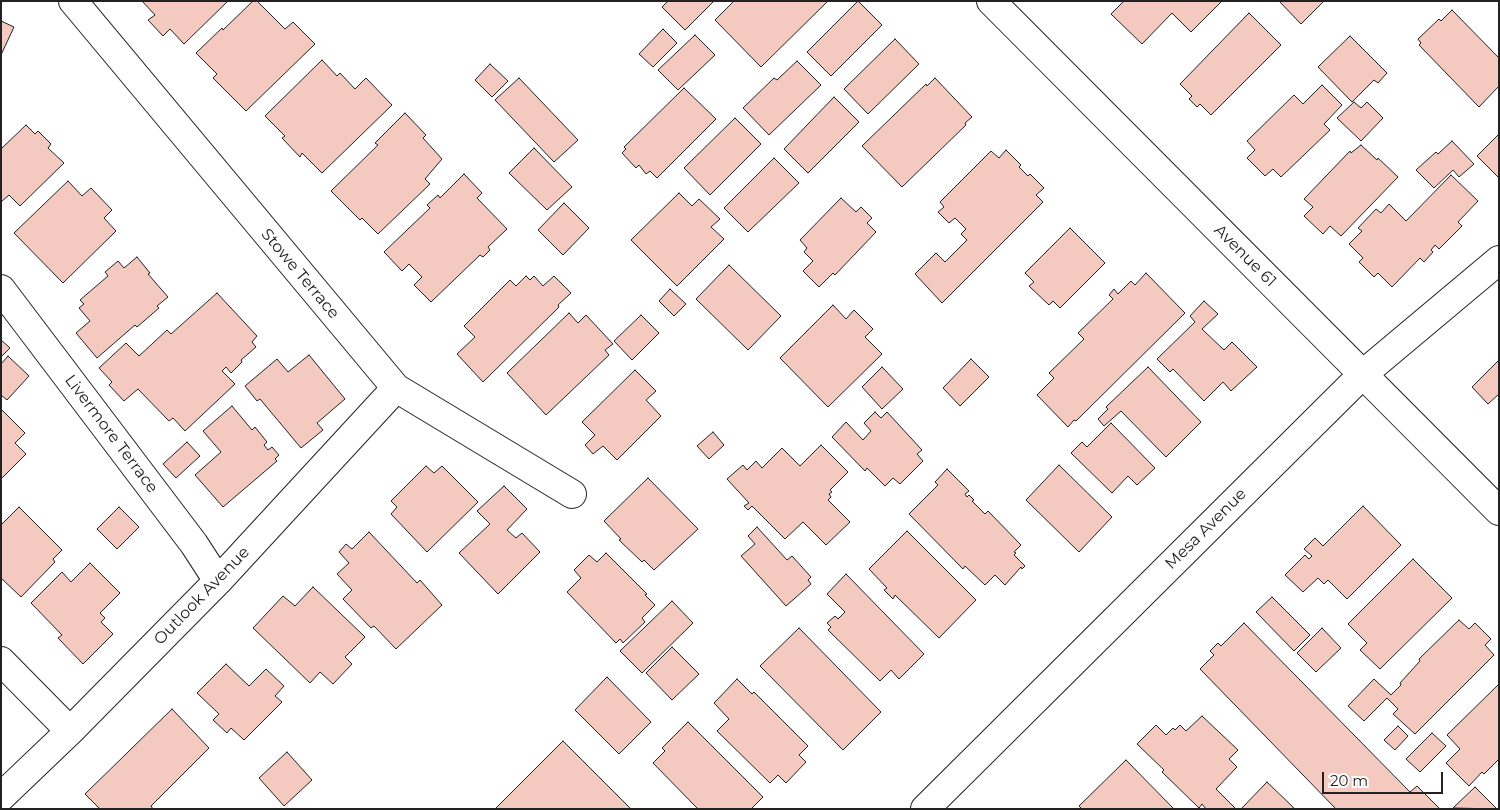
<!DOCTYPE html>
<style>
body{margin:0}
#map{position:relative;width:1500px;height:810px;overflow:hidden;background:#fff;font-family:Montserrat,sans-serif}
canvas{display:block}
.frame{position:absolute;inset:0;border:2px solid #222;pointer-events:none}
.scale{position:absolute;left:1322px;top:772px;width:121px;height:22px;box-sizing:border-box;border:2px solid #222;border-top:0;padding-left:6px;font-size:15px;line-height:18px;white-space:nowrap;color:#222;-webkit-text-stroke:4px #fff;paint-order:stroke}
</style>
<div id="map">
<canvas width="1500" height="810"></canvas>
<div class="frame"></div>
<div class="scale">20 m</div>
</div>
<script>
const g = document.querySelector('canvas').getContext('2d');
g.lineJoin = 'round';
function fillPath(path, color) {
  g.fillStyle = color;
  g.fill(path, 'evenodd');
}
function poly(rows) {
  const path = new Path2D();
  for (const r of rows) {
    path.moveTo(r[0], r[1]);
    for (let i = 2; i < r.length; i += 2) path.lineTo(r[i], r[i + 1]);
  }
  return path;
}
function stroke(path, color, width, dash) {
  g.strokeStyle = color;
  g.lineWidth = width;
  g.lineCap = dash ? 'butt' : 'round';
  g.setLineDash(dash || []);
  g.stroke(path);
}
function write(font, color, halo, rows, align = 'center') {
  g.font = font + ' Montserrat,sans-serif';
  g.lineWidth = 4;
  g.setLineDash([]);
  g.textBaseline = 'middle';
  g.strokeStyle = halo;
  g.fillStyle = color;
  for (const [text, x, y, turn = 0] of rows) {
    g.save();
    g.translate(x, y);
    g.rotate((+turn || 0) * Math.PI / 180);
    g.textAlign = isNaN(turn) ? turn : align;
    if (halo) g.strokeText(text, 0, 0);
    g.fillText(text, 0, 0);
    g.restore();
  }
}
const building = poly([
 [142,1,228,1,184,44,170,29,163,36,148,20,155,15,142,1],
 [253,1,257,1,285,29,293,22,315,44,246,111,213,78,217,74,196,53,222,28,223,30,253,1],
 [668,1,714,1,685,30,662,7,668,1],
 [734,1,828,1,761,67,715,20,734,1],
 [858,1,882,25,831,76,807,52,858,1],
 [1124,1,1222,1,1191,32,1172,13,1142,44,1111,14,1124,1],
 [1279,1,1324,1,1301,24,1279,1],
 [1452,10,1499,58,1499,86,1479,107,1419,45,1421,43,1418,39,1439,19,1441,21,1452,10],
 [1249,13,1281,45,1211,115,1200,104,1197,107,1189,99,1192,96,1180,84,1249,13],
 [1,21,14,27,1,55,1,21],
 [663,29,677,43,653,67,639,54,663,29],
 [695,35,715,55,678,90,658,70,695,35],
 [1350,36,1387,73,1378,83,1374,80,1352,102,1318,67,1350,36],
 [895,39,919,64,868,114,844,89,895,39],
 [322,60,337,76,340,73,355,89,366,78,392,105,322,173,302,153,300,157,282,138,285,136,265,116,322,60],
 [797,61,821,85,769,135,743,108,774,78,777,80,797,61],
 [490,64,508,81,492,97,475,80,490,64],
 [519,78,578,140,554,162,495,100,519,78],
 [935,78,972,117,965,123,966,125,902,187,862,146,926,84,927,86,935,78],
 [1322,85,1342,105,1324,124,1330,130,1281,177,1273,169,1265,176,1247,158,1255,150,1247,141,1294,95,1303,104,1322,85],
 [684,88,716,119,657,178,650,171,646,174,639,165,636,168,622,153,626,149,624,147,684,88],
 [834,97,859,122,808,173,784,149,834,97],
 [1354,102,1361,108,1367,102,1383,118,1361,141,1337,118,1354,102],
 [405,113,426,135,423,138,442,159,425,179,430,184,378,234,362,218,360,220,331,191,378,145,375,143,405,113],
 [735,118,761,144,710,195,684,168,735,118],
 [26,125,35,134,38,131,51,144,48,148,64,163,20,206,9,195,1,202,1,149,26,125],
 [1499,134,1499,178,1477,156,1499,134],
 [1452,141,1474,164,1459,177,1453,170,1434,188,1416,170,1436,152,1438,154,1452,141],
 [1361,145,1377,160,1378,158,1398,177,1341,236,1330,226,1323,234,1304,216,1313,207,1304,199,1350,151,1351,153,1361,145],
 [534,148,572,187,547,210,509,173,534,148],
 [1006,150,1021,165,1019,167,1028,176,1030,174,1044,188,1036,195,1043,202,942,303,915,274,936,253,945,262,967,240,961,234,966,229,955,218,949,223,938,212,944,207,940,202,991,151,999,158,1006,150],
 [774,158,799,183,748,232,724,208,774,158],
 [464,174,482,193,477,198,507,229,488,247,490,250,483,257,480,255,431,302,414,285,422,277,409,264,402,271,384,252,430,208,427,205,438,195,440,198,464,174],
 [1451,175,1478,201,1458,222,1462,226,1439,249,1435,245,1431,250,1433,252,1424,262,1420,258,1392,287,1378,273,1374,277,1359,262,1363,258,1349,244,1362,231,1358,228,1376,209,1381,213,1389,204,1406,221,1451,175],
 [68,181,82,196,91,188,112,210,104,218,116,231,63,283,14,233,68,181],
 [679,193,692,206,699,199,720,219,711,227,724,239,677,286,631,240,679,193],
 [841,198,856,212,861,207,872,218,867,223,876,232,835,275,833,273,819,287,803,271,813,261,804,252,807,248,800,240,841,198],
 [564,203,589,228,563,255,538,230,564,203],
 [1070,228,1105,263,1060,308,1053,301,1049,305,1029,286,1034,282,1025,273,1070,228],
 [137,257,150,273,148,274,168,297,157,306,159,308,137,327,135,325,97,358,76,333,90,321,79,308,84,304,80,300,108,276,105,272,118,261,124,268,137,257],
 [729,265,781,316,748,350,696,299,729,265],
 [1146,273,1185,313,1076,421,1074,420,1068,427,1037,395,1054,378,1049,373,1084,339,1078,333,1113,299,1109,295,1114,289,1118,294,1131,281,1135,285,1146,273],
 [526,276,530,280,534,276,543,286,554,276,571,293,558,305,559,307,483,382,457,354,475,337,464,326,510,280,516,286,526,276],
 [670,289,686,304,674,316,659,301,670,289],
 [217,293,257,336,252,342,256,347,241,360,242,362,231,373,226,367,222,371,235,384,185,431,173,418,169,421,138,389,124,401,109,385,112,382,99,368,126,343,139,356,167,330,171,334,217,293],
 [1204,301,1218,314,1202,329,1224,350,1232,342,1257,367,1231,391,1223,382,1204,401,1173,369,1170,372,1157,359,1195,322,1190,316,1204,301],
 [833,305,846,319,854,310,873,329,865,337,882,354,828,407,780,358,833,305],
 [569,313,578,323,586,315,613,344,605,350,609,355,546,415,507,373,569,313],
 [641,315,659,333,632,360,614,341,641,315],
 [1,340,10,348,1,357,1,340],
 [309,355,345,399,317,423,323,430,301,448,260,399,257,401,245,386,277,359,288,372,309,355],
 [8,356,29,376,7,400,1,395,1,364,8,356],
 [971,359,989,377,960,406,943,388,971,359],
 [1499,360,1499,394,1488,404,1472,387,1499,360],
 [882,367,903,389,882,409,862,387,882,367],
 [1148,367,1201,422,1166,457,1121,411,1104,426,1098,419,1108,409,1106,407,1148,367],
 [635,370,656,391,646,400,661,416,617,460,603,446,593,454,585,445,595,435,582,422,635,370],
 [232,406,252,430,255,427,267,442,264,445,268,450,272,447,279,455,275,459,277,461,223,507,195,475,221,452,203,431,232,406],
 [1,409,25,433,15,443,26,454,1,479,1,409],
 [875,412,881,418,887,412,922,450,917,454,923,461,900,484,893,478,885,486,867,468,865,471,832,437,846,422,863,440,871,431,864,423,875,412],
 [1111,423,1155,468,1137,485,1128,476,1112,493,1071,453,1082,442,1087,447,1111,423],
 [713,432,724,445,709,459,697,446,713,432],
 [187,442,200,456,176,478,163,464,187,442],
 [821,445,848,472,830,490,832,492,829,494,831,497,828,500,850,522,826,545,803,522,785,539,752,506,748,510,744,506,749,503,727,479,743,465,747,470,756,461,762,468,782,448,800,466,821,445],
 [1059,465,1112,517,1079,552,1026,500,1059,465],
 [426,466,434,473,442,466,478,502,427,552,391,514,397,507,391,501,426,466],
 [947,469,969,491,965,494,967,497,969,495,974,500,972,501,985,514,988,511,1021,545,1014,552,1016,553,1014,555,1025,566,1022,569,1021,567,1005,585,995,575,985,585,965,566,963,569,909,514,938,485,935,482,947,469],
 [648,478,698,529,654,570,644,560,642,562,619,540,621,539,604,521,648,478],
 [504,486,527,509,507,530,516,538,522,533,540,552,498,594,459,553,490,524,477,511,504,486],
 [1363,506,1401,545,1347,599,1328,580,1324,584,1318,578,1303,592,1285,575,1305,555,1309,559,1312,556,1304,549,1315,538,1323,546,1363,506],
 [19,507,62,550,53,559,55,562,21,597,1,578,1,525,19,507],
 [119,507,139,527,117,549,97,529,119,507],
 [757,527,787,560,792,556,811,577,808,580,811,584,786,606,741,556,755,544,748,536,757,527],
 [907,531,976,600,939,638,895,595,893,599,884,590,887,588,869,569,907,531],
 [369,532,417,583,420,580,442,605,396,649,374,626,371,628,343,599,352,590,337,574,349,563,339,552,346,544,352,549,369,532],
 [606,553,647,594,645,595,655,605,642,618,645,622,623,643,620,639,616,643,567,592,581,578,574,570,589,555,597,562,606,553],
 [1413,559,1452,598,1380,669,1360,650,1367,643,1348,624,1413,559],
 [90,563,120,593,100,613,105,618,101,622,113,634,83,664,58,638,62,635,31,603,62,572,71,582,90,563],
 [846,574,924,654,899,679,891,670,880,681,828,630,831,627,827,623,835,616,838,619,845,612,827,594,846,574],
 [313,587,365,637,345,657,352,664,333,684,320,672,310,683,253,628,283,596,295,606,313,587],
 [1272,597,1310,635,1294,651,1256,612,1272,597],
 [672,601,693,623,642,673,620,651,672,601],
 [1459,620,1469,629,1475,623,1491,639,1485,645,1494,655,1415,734,1393,714,1398,709,1387,698,1364,721,1348,706,1374,679,1391,695,1401,685,1400,683,1420,661,1419,659,1459,620],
 [1244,623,1410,792,1417,786,1440,809,1336,809,1200,669,1214,655,1210,651,1218,643,1221,646,1244,623],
 [799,628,881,712,843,750,760,666,799,628],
 [1322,628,1341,648,1316,672,1297,653,1322,628],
 [672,647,699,674,672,700,646,673,672,647],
 [226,664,249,686,266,669,284,686,275,696,282,702,244,740,231,728,227,733,213,720,219,714,197,693,226,664],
 [607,677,651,722,619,754,575,710,607,677],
 [737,679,752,694,754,692,808,746,799,755,806,762,786,783,778,775,770,783,717,731,729,719,714,703,737,679],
 [1499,684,1499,759,1484,774,1482,772,1469,786,1446,763,1460,749,1447,735,1499,684],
 [172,709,209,748,151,806,153,809,100,809,85,794,172,709],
 [1202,716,1238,750,1229,759,1237,767,1216,789,1236,809,1206,809,1202,804,1199,808,1162,772,1164,770,1137,744,1156,725,1166,735,1173,728,1175,730,1180,725,1186,731,1202,716],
 [688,722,763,797,751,809,698,809,653,763,665,751,662,748,688,722],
 [1398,726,1408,736,1395,750,1384,740,1398,726],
 [1432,733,1446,746,1420,772,1406,759,1432,733],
 [563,741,631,809,495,809,563,741],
 [287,752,312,780,284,806,259,778,287,752],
 [1126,760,1174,809,1082,809,1079,806,1126,760],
 [1267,782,1295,809,1241,809,1267,782],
 [1475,787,1497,809,1453,808,1475,787]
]);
const street = poly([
 [73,1,396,388,572,494],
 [1,289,194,544,218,581],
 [1,661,70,731],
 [1,797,70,731,218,581,396,388],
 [925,809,1363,374,1499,260]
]);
const secondary = poly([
 [991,1,1499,511]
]);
const streetNames = [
 ["Avenue 61",1245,256,45],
 ["Stowe Terrace",300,274,50],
 ["Livermore Terrace",111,434,53],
 ["Mesa Avenue",1206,529,-45],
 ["Outlook Avenue",202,596,-46]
];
fillPath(building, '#f3c9c0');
stroke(building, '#222', 1);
stroke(street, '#222', 30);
stroke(secondary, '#222', 30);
stroke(street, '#fff', 28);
stroke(secondary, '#fff', 28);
write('16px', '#222', '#fff', streetNames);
</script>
